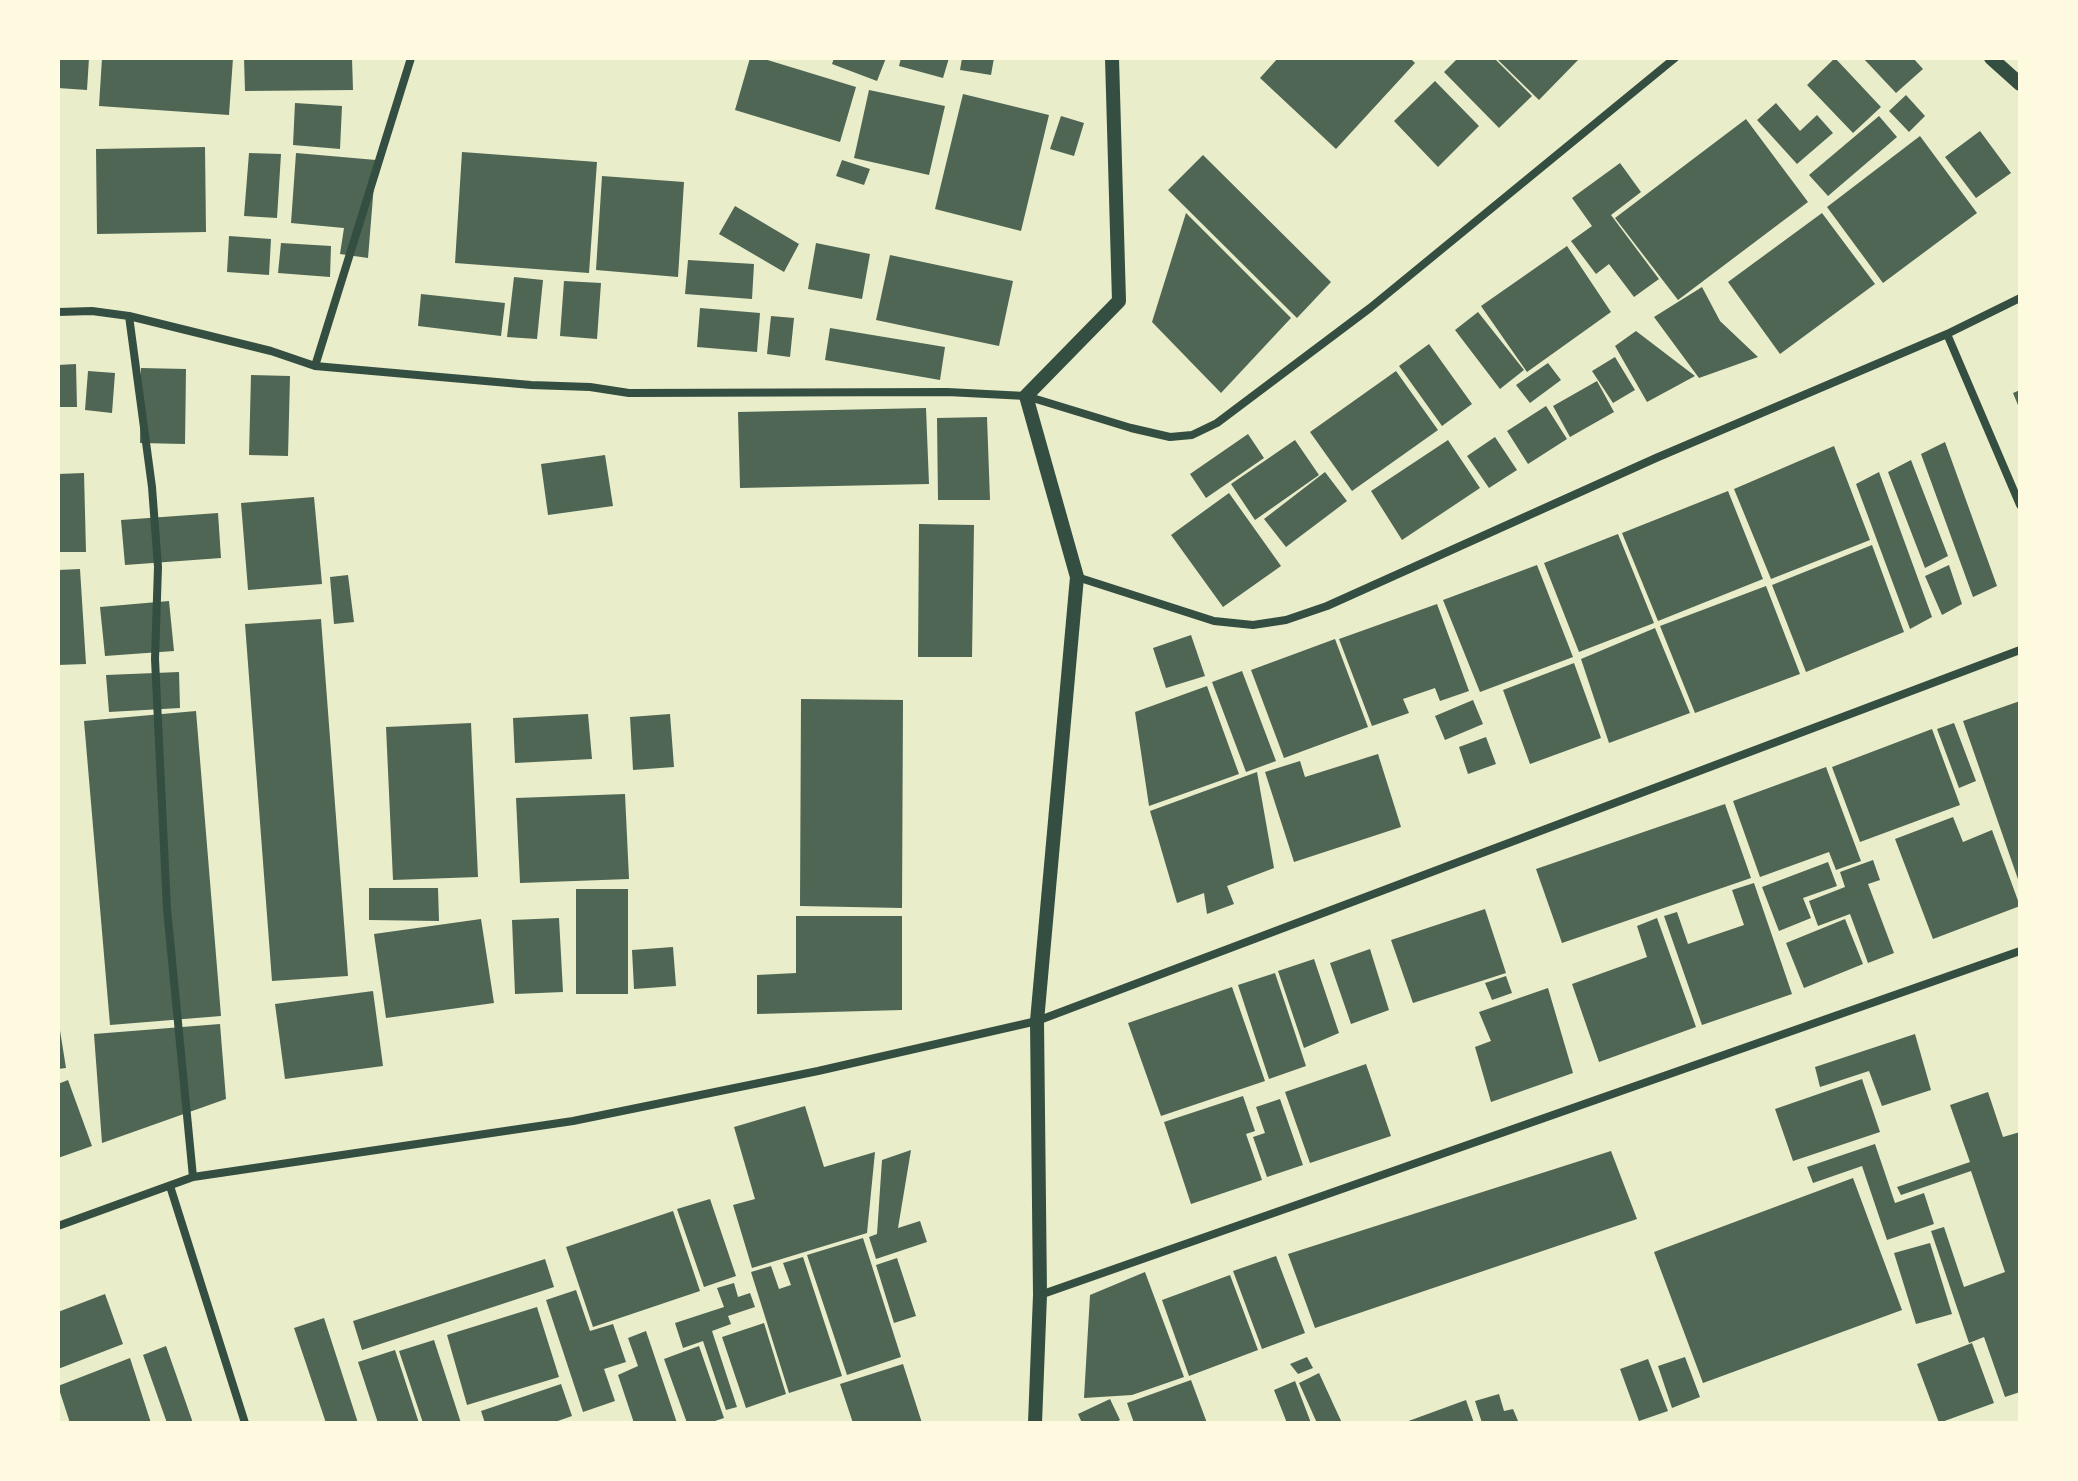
<!DOCTYPE html>
<style>
body{margin:0}
#map{position:relative;width:2078px;height:1481px;overflow:hidden;background:#e9edc9;font-family:"Fira Sans",sans-serif}
canvas{display:block}
.frame{position:absolute;inset:0;border:60px solid #fefae0;pointer-events:none}
</style>
<div id="map">
<canvas width="2078" height="1481"></canvas>
<div class="frame"></div>
</div>
<script>
const g = document.querySelector('canvas').getContext('2d');
g.lineJoin = 'round';
function fillPath(path, color) {
  g.fillStyle = color;
  g.fill(path, 'evenodd');
}
function poly(rows) {
  const path = new Path2D();
  for (const r of rows) {
    path.moveTo(r[0], r[1]);
    for (let i = 2; i < r.length; i += 2) path.lineTo(r[i], r[i + 1]);
  }
  return path;
}
function stroke(path, color, width, dash) {
  g.strokeStyle = color;
  g.lineWidth = width;
  g.lineCap = dash ? 'butt' : 'round';
  g.setLineDash(dash || []);
  g.stroke(path);
}
const building = poly([
 [58,58,89,58,87,90,58,88],
 [102,58,233,58,229,115,99,106],
 [244,58,352,58,353,90,245,91],
 [750,58,761,58,856,87,840,142,735,110],
 [834,58,886,58,877,81,832,64],
 [901,58,949,58,943,78,899,66],
 [962,58,994,58,991,75,960,70],
 [1278,58,1410,58,1415,63,1336,149,1260,78],
 [1458,58,1494,58,1532,96,1499,128,1444,72],
 [1496,58,1580,58,1539,100],
 [1835,58,1881,107,1853,133,1807,85],
 [1863,58,1913,58,1923,69,1896,93],
 [1435,81,1479,126,1438,167,1394,121],
 [869,90,945,106,929,175,854,158],
 [963,94,1049,115,1021,231,935,209],
 [1906,95,1925,116,1909,132,1889,111],
 [295,103,342,106,340,149,293,145],
 [1776,103,1800,131,1817,115,1833,133,1797,164,1757,120],
 [1061,116,1084,123,1074,156,1050,149],
 [1879,116,1897,137,1828,196,1809,175],
 [1746,119,1808,202,1678,300,1615,218],
 [1980,131,2011,173,1976,198,1945,157],
 [1920,136,1977,213,1883,283,1827,207],
 [205,147,206,232,97,234,96,149],
 [462,152,597,162,589,273,455,263],
 [249,153,281,154,277,218,244,216],
 [296,153,376,160,368,258,340,254,344,228,291,223],
 [1203,155,1331,282,1297,318,1168,190],
 [842,160,870,169,864,185,836,176],
 [1620,163,1641,192,1611,215,1659,279,1634,297,1609,264,1596,274,1571,241,1592,226,1572,198],
 [602,176,684,182,678,277,596,270],
 [735,206,799,244,784,272,719,234],
 [1186,213,1291,318,1221,393,1152,322],
 [1822,213,1875,284,1780,354,1728,282],
 [229,236,271,239,269,275,227,272],
 [281,243,331,246,330,277,278,273],
 [816,243,870,254,862,299,808,289],
 [1567,246,1611,312,1527,372,1481,306],
 [890,255,1013,281,999,346,876,320],
 [688,260,754,264,752,299,685,294],
 [514,277,543,280,537,339,507,337],
 [564,281,601,283,597,339,560,336],
 [1702,287,1720,321,1758,357,1699,378,1654,317],
 [421,294,505,303,501,336,418,326],
 [700,308,760,313,757,352,697,347],
 [1478,312,1524,370,1500,389,1455,330],
 [771,316,794,318,790,357,767,354],
 [830,328,945,347,940,380,825,360],
 [1636,331,1695,376,1647,402,1615,346],
 [1429,344,1472,404,1442,426,1399,366],
 [1615,357,1635,390,1613,403,1592,371],
 [1548,363,1561,380,1530,403,1516,385],
 [76,364,77,407,58,407,58,365],
 [141,368,186,369,185,444,140,443],
 [88,371,115,373,112,413,85,410],
 [1396,371,1438,430,1352,491,1310,432],
 [251,375,290,376,288,456,249,455],
 [1597,381,1614,412,1570,437,1553,406],
 [2020,390,2020,410,2013,393],
 [1546,406,1567,439,1528,464,1507,431],
 [926,408,929,484,740,488,738,412],
 [987,417,990,500,938,500,937,418],
 [1248,434,1264,458,1206,498,1190,474],
 [1495,437,1517,470,1489,488,1467,456],
 [1295,440,1319,475,1255,520,1231,484],
 [1448,440,1480,488,1402,540,1371,491],
 [1945,442,1997,586,1973,597,1921,454],
 [1834,446,1870,540,1771,579,1734,489],
 [605,455,613,506,548,515,541,464],
 [1911,460,1948,556,1925,568,1888,472],
 [1325,472,1347,501,1286,547,1264,519],
 [1879,472,1932,617,1910,629,1856,484],
 [84,473,86,552,58,552,58,474],
 [1728,491,1763,579,1658,621,1622,533],
 [1229,493,1281,566,1223,607,1171,535],
 [314,497,322,584,248,590,241,503],
 [218,513,221,558,125,565,121,520],
 [919,524,974,525,972,657,918,657],
 [1618,534,1654,623,1579,652,1544,563],
 [1872,545,1904,632,1806,672,1772,585],
 [1537,565,1573,657,1480,692,1443,600],
 [1949,565,1962,604,1942,615,1925,576],
 [80,569,86,664,58,665,58,570],
 [348,575,354,622,334,624,330,577],
 [1766,586,1800,674,1695,713,1660,626],
 [169,601,174,651,105,656,100,607],
 [1437,604,1469,691,1440,701,1435,688,1403,699,1409,713,1372,726,1339,639],
 [321,619,348,976,272,981,245,624],
 [1655,628,1690,713,1609,743,1581,659],
 [1191,635,1205,676,1166,688,1153,648],
 [1335,639,1368,727,1284,758,1251,670],
 [1574,663,1601,738,1530,764,1503,690],
 [1242,671,1276,761,1246,772,1212,682],
 [179,672,180,708,109,712,106,675],
 [1207,686,1239,774,1149,806,1135,712],
 [801,699,903,700,902,908,800,906],
 [1473,700,1483,724,1445,740,1435,716],
 [2020,701,2020,885,1963,721],
 [196,711,221,1016,110,1025,84,721],
 [588,714,592,759,515,763,513,718],
 [670,714,674,767,633,770,630,717],
 [471,723,478,877,393,880,386,727],
 [1954,723,1976,781,1959,788,1937,729],
 [1932,729,1960,805,1860,842,1832,767],
 [1486,737,1496,764,1468,774,1459,747],
 [1378,754,1401,827,1294,862,1265,772,1300,761,1305,777],
 [1826,767,1861,861,1836,870,1829,852,1760,877,1733,801],
 [1257,772,1274,868,1227,886,1234,904,1207,914,1204,893,1177,903,1150,811],
 [625,794,629,879,520,883,516,798],
 [1725,804,1751,878,1562,943,1536,869],
 [1953,817,1963,842,1992,830,2020,906,1933,939,1895,839],
 [1873,860,1880,880,1868,884,1894,953,1868,963,1850,914,1818,926,1809,901,1845,887,1840,872],
 [1828,862,1837,886,1803,898,1811,918,1779,931,1762,887],
 [1754,883,1792,994,1702,1025,1664,916,1677,912,1688,944,1744,925,1732,890],
 [369,888,438,888,439,921,369,920],
 [576,889,628,889,628,994,576,994],
 [1485,909,1506,973,1413,1003,1391,940],
 [796,916,902,916,902,1010,757,1014,757,975,796,973],
 [559,918,563,992,515,994,512,920],
 [1657,918,1696,1027,1599,1062,1572,984,1647,957,1637,926],
 [481,919,494,1003,386,1018,374,934],
 [1845,919,1863,964,1804,988,1786,943],
 [673,947,676,986,634,989,632,950],
 [1370,949,1389,1010,1351,1024,1330,963],
 [1314,959,1339,1033,1304,1048,1278,971],
 [1275,973,1306,1066,1269,1079,1238,985],
 [1506,976,1512,993,1492,1000,1485,983],
 [1232,987,1265,1081,1161,1116,1128,1023],
 [1548,988,1573,1073,1491,1102,1475,1047,1491,1041,1479,1012],
 [373,991,383,1066,285,1079,275,1004],
 [58,1018,66,1068,58,1069],
 [220,1024,226,1099,102,1143,94,1034],
 [1915,1034,1931,1090,1882,1106,1869,1071,1820,1087,1815,1067],
 [1366,1064,1391,1136,1310,1163,1285,1092],
 [1862,1079,1880,1132,1793,1161,1775,1109],
 [68,1080,92,1146,58,1158,58,1084],
 [1988,1092,2003,1137,2020,1132,2020,1392,2005,1397,1984,1337,1969,1343,1931,1231,1944,1227,1964,1287,2005,1272,1971,1171,1901,1195,1897,1187,1970,1162,1950,1105],
 [1243,1096,1255,1131,1246,1134,1262,1180,1191,1204,1164,1122],
 [1280,1099,1303,1165,1267,1177,1253,1137,1265,1133,1256,1107],
 [805,1106,824,1167,875,1152,867,1233,752,1268,733,1205,755,1199,734,1127],
 [1875,1144,1895,1203,1924,1193,1934,1224,1887,1240,1862,1166,1813,1183,1807,1167],
 [911,1150,898,1228,920,1221,927,1242,876,1259,869,1237,877,1234,882,1160],
 [1611,1151,1637,1219,1315,1328,1288,1254],
 [1853,1178,1902,1310,1703,1383,1654,1252],
 [710,1199,736,1276,704,1287,677,1209],
 [673,1211,700,1291,593,1327,566,1247],
 [863,1238,901,1357,847,1375,807,1255],
 [1930,1243,1952,1314,1916,1324,1894,1253],
 [1276,1256,1305,1333,1262,1349,1233,1271],
 [803,1257,842,1376,789,1393,751,1272,771,1266,779,1289,791,1285,783,1263],
 [897,1258,916,1316,894,1323,876,1265],
 [545,1259,554,1287,362,1350,353,1321],
 [1145,1272,1184,1377,1132,1395,1084,1398,1090,1295],
 [1230,1275,1258,1350,1189,1376,1162,1300],
 [734,1283,738,1297,750,1293,755,1307,728,1316,731,1324,712,1331,737,1407,726,1410,703,1341,683,1348,675,1323,724,1307,717,1288],
 [576,1290,590,1331,613,1324,626,1362,604,1369,615,1401,583,1412,546,1300],
 [105,1294,123,1344,58,1369,58,1312],
 [537,1307,559,1377,467,1405,447,1335],
 [324,1318,358,1423,326,1423,294,1328],
 [764,1323,786,1394,746,1408,722,1337],
 [646,1331,677,1423,634,1423,618,1375,638,1366,628,1338],
 [434,1340,461,1423,423,1423,399,1351],
 [1972,1343,1994,1403,1939,1423,1917,1364],
 [166,1346,193,1423,167,1423,143,1355],
 [699,1346,724,1418,709,1423,687,1423,664,1359],
 [395,1350,419,1423,378,1423,358,1362],
 [1307,1357,1313,1368,1298,1374,1290,1364],
 [1685,1357,1700,1397,1672,1408,1658,1366],
 [130,1358,151,1423,70,1423,58,1386],
 [1648,1359,1668,1411,1639,1421,1620,1369],
 [903,1364,922,1423,853,1423,840,1384],
 [1319,1373,1342,1423,1317,1423,1299,1383],
 [1191,1380,1207,1423,1134,1423,1127,1403],
 [1295,1381,1311,1423,1287,1423,1274,1390],
 [561,1384,572,1416,552,1423,485,1423,481,1411],
 [1499,1394,1504,1411,1513,1409,1518,1421,1482,1423,1475,1401],
 [1110,1399,1120,1420,1115,1423,1082,1423,1078,1414],
 [1466,1400,1474,1423,1403,1423]
]);
const minor = poly([
 [58,312,92,311,129,316,271,351,315,366,531,385,590,387,629,393,947,392,1026,396,1131,428,1170,437,1192,435,1217,423,1370,308,1675,58],
 [129,316,152,487,158,567,155,659,167,909,193,1177],
 [1947,334,2020,505],
 [315,366,411,58],
 [1077,577,1214,621,1253,625,1286,620,1327,606,1656,458,1947,334,2020,298],
 [170,1186,245,1423],
 [58,1226,193,1177,573,1121,818,1071,1037,1021,2020,650],
 [1040,1295,2020,951]
]);
const tertiary = poly([
 [1991,58,2020,84],
 [1035,1423,1040,1295,1037,1021,1077,577,1026,396,1119,301,1112,58]
]);
fillPath(building, '#4f6655');
stroke(minor, '#344e41', 8);
stroke(tertiary, '#344e41', 14);
</script>
